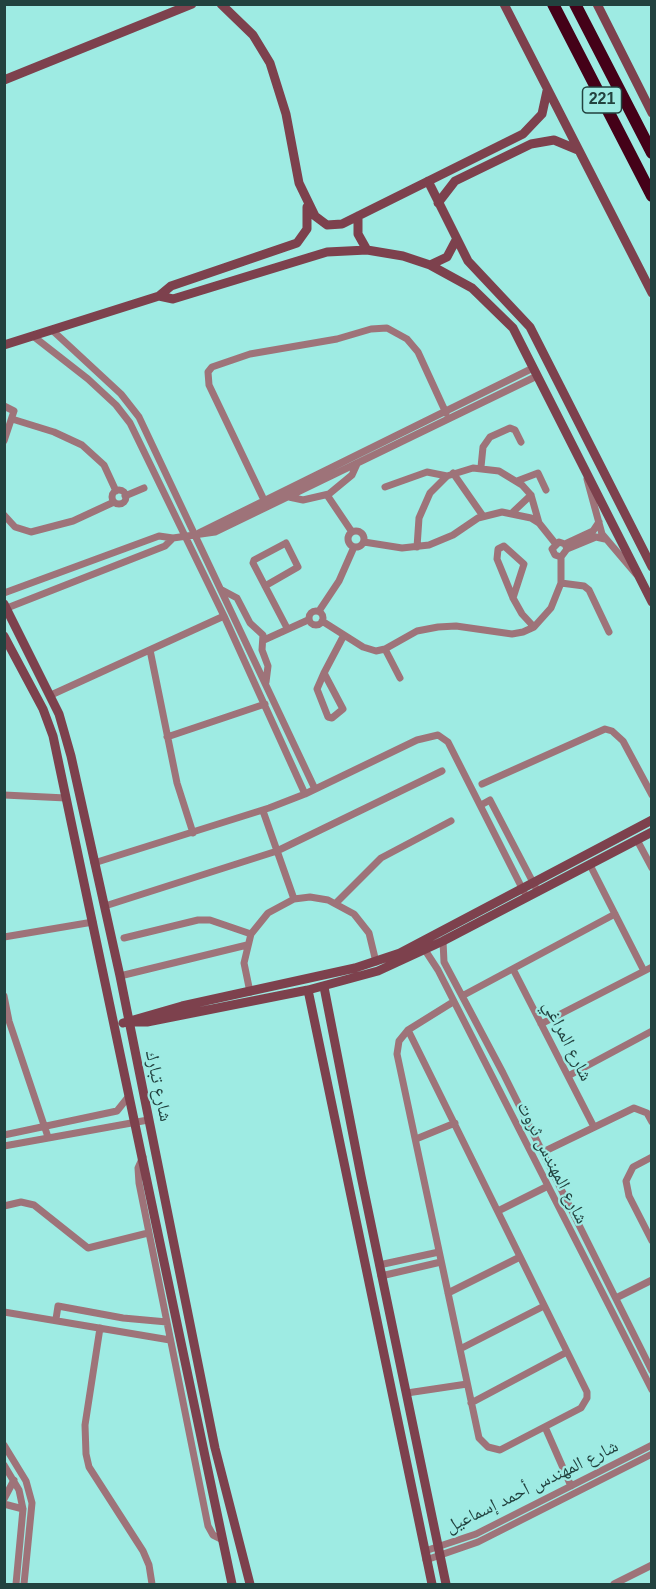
<!DOCTYPE html>
<meta charset="utf-8">
<style>
body{margin:0}
#map{position:relative;width:656px;height:1589px;overflow:hidden;background:#9eebe3;font-family:Arial,sans-serif}
canvas{display:block}
.frame{position:absolute;inset:0;border:6px solid #22423f;pointer-events:none}
</style>
<div id="map">
<canvas width="656" height="1589"></canvas>
<div class="frame"></div>
</div>
<script>
const g = document.querySelector('canvas').getContext('2d');
g.lineJoin = 'round';
function poly(rows) {
  const path = new Path2D();
  for (const r of rows) {
    if (r.length === 3) {
      path.moveTo(r[0] + r[2], r[1]);
      path.arc(r[0], r[1], r[2], 0, 2 * Math.PI);
      continue;
    }
    path.moveTo(r[0], r[1]);
    for (let i = 2; i < r.length; i += 2) path.lineTo(r[i], r[i + 1]);
  }
  return path;
}
function stroke(path, color, width, dash) {
  g.strokeStyle = color;
  g.lineWidth = width;
  g.lineCap = dash ? 'butt' : 'round';
  g.setLineDash(dash || []);
  g.stroke(path);
}
function write(font, color, halo, rows, align = 'center') {
  g.font = font + ' Arial,"Noto Naskh Arabic",sans-serif';
  g.lineWidth = 4.5;
  g.setLineDash([]);
  g.textBaseline = 'middle';
  g.strokeStyle = halo;
  g.fillStyle = color;
  for (const [text, x, y, turn = 0] of rows) {
    g.save();
    g.translate(x, y);
    g.rotate((+turn || 0) * Math.PI / 180);
    g.textAlign = isNaN(turn) ? turn : align;
    if (halo) g.strokeText(text, 0, 0);
    g.fillText(text, 0, 0);
    g.restore();
  }
}
const street = poly([
 [52,330,121,394,139,417,315,789],
 [33,336,88,379,116,405,130,423,224,616,305,794],
 [4,406,14,411,4,441],
 [12,419,54,432,82,445,104,465,116,491],
 [481,467,483,447,490,437,510,428,515,430,521,442],
 [453,473,483,516],
 [587,479,602,534,636,574],
 [517,481,538,473,546,490],
 [385,487,427,472,447,476],
 [119,497,7],
 [327,495,352,532],
 [125,496,144,488],
 [289,497,303,500,329,494,352,475,357,464],
 [264,500,209,385,208,372,212,367,250,354,337,339,371,329,387,328,407,339,418,352,446,413],
 [513,512,531,495],
 [4,515,15,527,31,532,73,521,114,502],
 [356,539,8],
 [199,533,533,368],
 [173,538,215,532,537,376],
 [364,542,402,548,429,545,453,535,478,518,502,512,531,518,539,523,555,543],
 [565,544,593,531,599,522],
 [417,547,419,518,430,493,447,476,473,468,499,471,522,485,531,495,539,523],
 [567,549,565,544,559,542,552,549,555,555,561,557,567,549,596,537,605,539],
 [561,583,584,586,589,590,609,632],
 [265,586,298,567,286,543,254,560,253,563,265,586,287,628],
 [222,590,237,598,250,623,263,635,262,650,268,666,266,682],
 [4,593,159,536,173,538,165,546,7,608],
 [513,598,524,564,504,546,498,549,497,559,513,598,522,614,534,627],
 [316,618,7],
 [319,611,339,581,354,547],
 [322,621,363,647,376,651,385,649,417,631,438,627,456,626,512,634,523,632,534,627,551,608,561,583,561,557],
 [264,640,308,620],
 [385,649,400,678],
 [150,650,177,783,193,833],
 [324,673,343,709,332,718,328,717,317,689,324,673,344,635],
 [51,695,224,616],
 [167,737,265,704],
 [482,784,605,729,612,731,623,741,652,795],
 [4,795,66,798],
 [481,805,490,800,538,892],
 [263,811,294,899],
 [637,840,652,868],
 [94,863,269,808,305,794,417,740,438,735,448,742,524,892],
 [590,865,644,971],
 [336,903,381,858,451,821],
 [105,906,277,851,442,771],
 [4,937,93,922],
 [124,938,198,920,210,920,251,934],
 [443,941,444,962,503,1073,652,1371],
 [423,947,438,970,652,1390],
 [513,969,594,1127],
 [120,976,247,945],
 [250,992,244,963,251,934,268,913,294,899,310,897,328,900,354,914,369,933,376,962],
 [4,996,9,1021,48,1137],
 [462,996,615,914],
 [541,1024,652,967],
 [408,1030,587,1392,587,1398,581,1408,500,1450,488,1447,479,1438,397,1054,399,1041,408,1030,453,1002],
 [568,1076,652,1031],
 [4,1135,117,1111,129,1096],
 [416,1139,455,1123],
 [4,1146,148,1120],
 [543,1152,634,1108,647,1113,652,1122],
 [143,1157,138,1168,139,1183,208,1526,213,1535,223,1540],
 [652,1157,633,1167,626,1181,629,1196,652,1241],
 [4,1206,21,1202,34,1205,88,1248,148,1233],
 [498,1211,548,1186],
 [379,1265,439,1252],
 [381,1276,441,1262],
 [448,1293,520,1257],
 [616,1298,652,1280],
 [4,1312,170,1340],
 [56,1319,58,1306,123,1318,167,1322],
 [100,1328,85,1425,86,1454,89,1467,143,1551,149,1565,152,1584],
 [460,1349,544,1306],
 [407,1393,467,1384],
 [471,1403,567,1352],
 [545,1427,571,1486],
 [4,1445,26,1481,32,1503,24,1584],
 [4,1465,19,1490,23,1509,16,1584],
 [4,1499,14,1480],
 [4,1504,23,1509],
 [425,1551,476,1534,652,1445],
 [426,1560,478,1542,652,1454],
 [614,1584,652,1565]
]);
const secondary = poly([
 [221,4,253,35,270,63,286,114,299,183,315,216,327,225,342,224,523,134,542,114,547,91],
 [504,4,652,293],
 [597,4,652,113],
 [4,80,192,4],
 [428,181,468,261,530,327,652,567],
 [438,203,455,181,531,144,554,140,578,150],
 [358,216,358,234,367,250],
 [430,265,447,257,456,240],
 [159,296,171,286,297,243,307,229,307,207],
 [4,345,159,296,173,299,327,252,367,250,403,256,430,265,472,288,513,328,652,602],
 [4,604,59,714,71,756,120,976,215,1448,250,1584],
 [4,636,43,709,53,736,232,1584],
 [324,987,361,1176,446,1584],
 [308,990,432,1584],
 [128,1022,147,1022,308,990,378,971,443,941,652,832],
 [123,1023,182,1006,355,968,400,953,652,820]
]);
const highway = poly([
 [553,4,652,196],
 [575,4,652,153]
]);
const shields = [
 [602,100,39]
];
const shieldNames = [
 ["221",602,100]
];
const streetNames = [
 ["شارع المراغي",567,1041,63],
 ["شارع تبارك",158,1086,78],
 ["شارع المهندس ثروت",552,1163,63],
 ["شارع المهندس أحمد إسماعيل",532,1487,-26]
];
stroke(street, '#9e7379', 7);
stroke(secondary, '#7d414d', 9);
stroke(highway, '#440118', 12);
for (const [x, y, w] of shields) {
  const box = new Path2D();
  box.roundRect(x - w / 2, y - 13, w, 26, 4.5);
  g.fillStyle = '#9eebe3';
  g.fill(box);
  stroke(box, '#22423f', 1.5);
}
write('bold 16px', '#22423f', null, shieldNames);
write('18px', '#22423f', '#9eebe3', streetNames);
</script>
